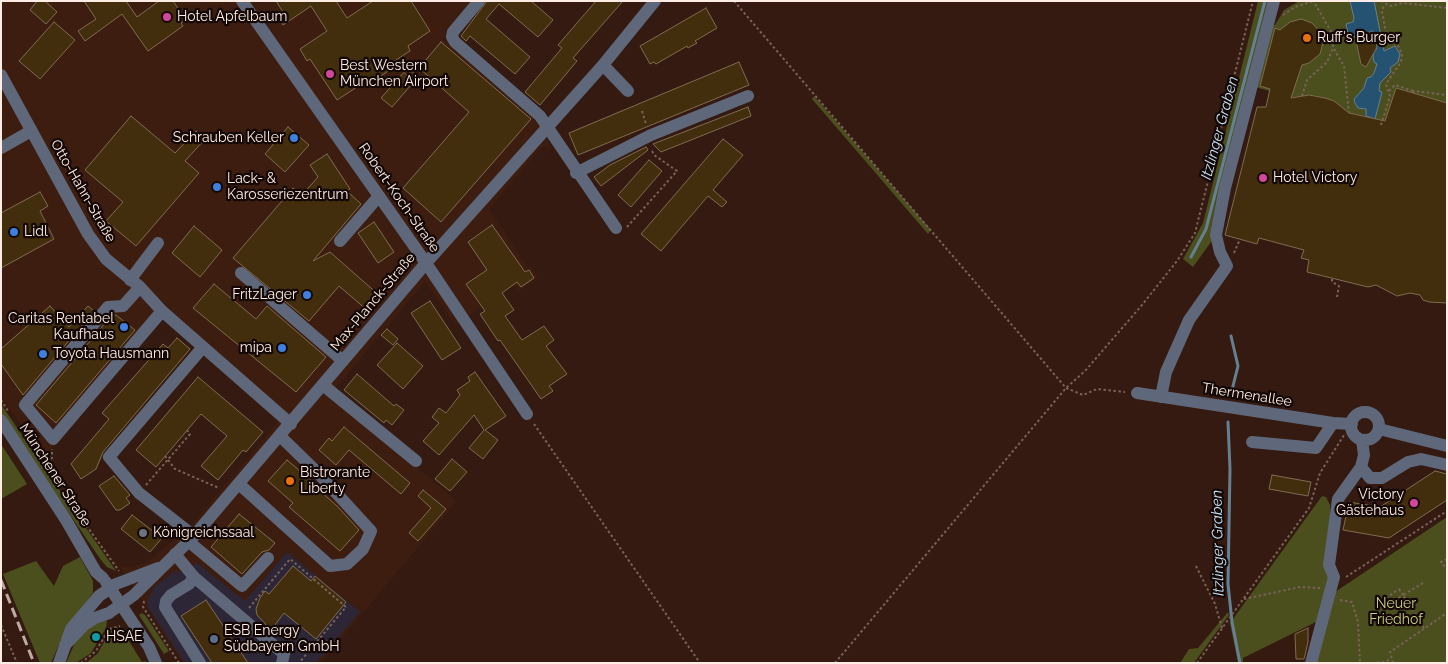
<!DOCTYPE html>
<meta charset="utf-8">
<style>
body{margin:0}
#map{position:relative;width:1448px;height:664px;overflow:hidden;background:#341a10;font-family:Raleway,sans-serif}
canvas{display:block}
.frame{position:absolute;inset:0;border:2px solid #feece5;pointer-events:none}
</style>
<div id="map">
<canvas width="1448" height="664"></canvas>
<div class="frame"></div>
</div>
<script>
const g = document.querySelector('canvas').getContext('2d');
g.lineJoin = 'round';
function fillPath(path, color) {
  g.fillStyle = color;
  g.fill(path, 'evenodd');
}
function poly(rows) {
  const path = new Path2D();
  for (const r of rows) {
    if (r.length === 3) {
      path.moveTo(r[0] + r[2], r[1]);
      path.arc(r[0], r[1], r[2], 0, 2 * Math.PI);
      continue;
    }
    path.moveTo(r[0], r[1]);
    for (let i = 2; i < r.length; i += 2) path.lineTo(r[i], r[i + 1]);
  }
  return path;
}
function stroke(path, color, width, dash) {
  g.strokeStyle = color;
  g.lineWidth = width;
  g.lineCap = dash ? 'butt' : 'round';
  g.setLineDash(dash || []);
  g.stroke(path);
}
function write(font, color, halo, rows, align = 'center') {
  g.font = font + ' Raleway,sans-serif';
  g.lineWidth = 4.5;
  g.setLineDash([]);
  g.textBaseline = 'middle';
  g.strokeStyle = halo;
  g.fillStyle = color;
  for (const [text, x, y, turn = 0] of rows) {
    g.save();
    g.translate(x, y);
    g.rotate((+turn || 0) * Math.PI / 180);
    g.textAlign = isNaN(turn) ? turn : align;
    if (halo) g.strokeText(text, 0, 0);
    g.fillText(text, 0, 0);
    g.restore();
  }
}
const built = poly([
 [1,1,475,1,443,39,543,127,550,148,543,146,489,209,528,267,531,266,538,277,519,291,515,285,510,288,456,325,425,282,330,395,457,501,321,663,183,663,120,567,135,566,147,562,189,528,278,422,163,319,44,458,1,396]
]);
const industrial = poly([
 [287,552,360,612,316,663,185,663,148,607,148,600,153,588,175,571,183,573,197,563,245,601]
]);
const green = poly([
 [1258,1,1269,1,1212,226,1211,242,1193,267,1183,259,1203,223],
 [1299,1,1447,1,1447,103,1382,132,1375,118,1349,113,1334,101,1309,95,1296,98,1255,87,1270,24,1275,25,1284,10],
 [814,96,931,230,928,234,812,99],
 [1,404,49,475,116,571,107,567,101,560,9,426,1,414],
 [1,444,27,484,1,499],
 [1322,496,1326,497,1330,505,1330,576,1320,620,1243,658,1243,663,1238,663,1230,623],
 [1447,517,1447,663,1314,663,1332,594],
 [80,557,93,581,93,593,65,631,51,663,40,663,3,574,36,561,54,586,63,566],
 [1228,612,1229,615,1194,663,1180,663,1189,649,1198,648],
 [142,613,145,615,169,651,164,654,139,615],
 [107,620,106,628,91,653,76,663,66,663,77,638,87,627],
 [117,628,122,630,142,662,145,661,147,663,86,663,98,653,110,631]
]);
const water = poly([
 [1350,1,1374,1,1384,51,1395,46,1400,54,1398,62,1390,68,1391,72,1380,83,1379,91,1382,92,1375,119,1366,116,1366,109,1358,108,1355,103,1354,99,1364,88,1367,78,1371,77,1374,73,1377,64,1374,62,1373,56,1374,50,1377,49,1373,31,1349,38,1346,24,1353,22,1354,18,1350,1]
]);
const stream = poly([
 [1191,257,1206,229,1265,1],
 [1231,336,1238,366,1231,394],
 [1228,422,1230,469,1228,584,1232,622,1240,663]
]);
const building = poly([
 [37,1,45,1,57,12,46,24,30,10,37,1],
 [84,1,126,1,137,17,159,1,173,1,186,20,181,23,183,26,148,51,122,14,85,41,78,31,96,19,84,1],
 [276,1,336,1,347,18,373,1,411,1,430,31,408,46,410,51,396,60,399,64,373,81,371,78,337,100,310,59,307,61,300,49,327,31,311,6,283,25,277,16,283,12,276,1],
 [487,1,531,1,553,20,538,37,499,4,486,19,530,57,515,74,470,36,466,41,461,36,487,1],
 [596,1,623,1,573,58,577,61,540,105,525,92,562,48,558,45,596,1],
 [706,8,717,28,695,41,697,43,688,48,687,46,656,64,654,62,650,64,640,46,706,8],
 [1301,19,1312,23,1321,33,1323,43,1320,54,1309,63,1302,65,1291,98,1309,95,1325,98,1334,101,1349,113,1385,121,1396,88,1447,103,1447,303,1429,302,1423,300,1420,295,1410,293,1397,296,1376,285,1368,287,1307,272,1309,260,1301,258,1304,250,1259,238,1257,244,1225,235,1257,107,1266,107,1270,89,1260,86,1275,28,1280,30,1290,22,1301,19],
 [54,22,75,40,40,79,19,61,54,22],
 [1373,32,1377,47,1366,67,1361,64,1355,36,1373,32],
 [441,42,531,119,441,222,403,188,469,112,419,68,441,42],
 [739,62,749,85,578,155,569,133,739,62],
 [411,71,418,77,392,107,381,98,404,72,407,76,411,71],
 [748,107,751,116,661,152,653,144,748,107],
 [131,116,175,153,196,131,205,139,185,161,199,173,136,246,106,221,123,202,85,170,131,116],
 [288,127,309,145,285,172,265,154,288,127],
 [723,139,743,155,713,190,727,202,722,207,708,196,661,251,641,234,723,139],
 [646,147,648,150,601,186,594,177,610,165,646,147],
 [327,154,350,189,347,191,361,204,313,261,330,252,380,296,367,310,339,286,309,321,233,258,293,188,302,195,318,177,310,165,327,154],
 [649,160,662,171,631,207,618,195,649,160],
 [40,192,48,206,40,211,54,239,1,268,1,213,40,192],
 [374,222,394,252,378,263,358,233,374,222],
 [492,225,525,272,529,270,534,278,521,287,517,282,502,293,514,310,505,316,522,340,544,326,554,340,546,346,567,374,549,386,553,391,541,399,500,340,498,341,480,314,485,311,466,284,487,270,468,242,492,225],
 [194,226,222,250,200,277,172,253,194,226],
 [214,284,256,319,267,306,326,357,296,392,193,308,214,284],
 [430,301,461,348,442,360,411,313,430,301],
 [50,306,69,327,88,306,94,311,23,395,1,364,1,349,50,306],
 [112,315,116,315,135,330,56,423,36,405,112,315],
 [387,329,398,339,393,345,381,335,387,329],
 [177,338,190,349,103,452,96,469,81,479,71,464,109,419,102,413,163,344,168,348,177,338],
 [397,343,423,366,403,389,377,365,397,343],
 [475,372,506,416,485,430,498,440,483,459,469,448,484,430,474,415,439,455,423,441,439,423,432,417,439,408,446,413,460,395,457,390,470,381,468,377,475,372],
 [357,374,394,406,396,404,404,410,392,425,386,420,384,423,344,390,357,374],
 [198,377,263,432,246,452,243,450,218,480,201,466,227,436,201,414,156,467,136,450,198,377],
 [344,427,410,483,401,494,349,450,336,465,319,450,329,438,332,441,344,427],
 [452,459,467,472,450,491,435,479,452,459],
 [287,460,312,481,311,483,337,506,359,530,340,551,289,507,293,503,268,481,287,460],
 [1435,471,1447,474,1447,500,1389,538,1343,530,1349,502,1380,507,1435,471],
 [1272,475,1311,482,1308,496,1269,489,1272,475],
 [114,476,130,495,126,498,130,503,120,510,116,510,99,486,114,476],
 [423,490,446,509,418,541,409,533,431,508,418,496,423,490],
 [239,514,275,543,269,550,262,552,242,574,211,547,239,514],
 [132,515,162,538,150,552,121,529,132,515],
 [293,566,311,581,315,576,346,602,316,639,284,613,271,630,257,615,256,609,260,598,265,591,269,594,293,566],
 [206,600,248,663,212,663,181,616,206,600],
 [1308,628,1308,642,1304,659,1296,659,1295,634,1308,628]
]);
const path = poly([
 [734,1,1066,388,1083,395,1097,389,1125,392],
 [1381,1,1390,6,1403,3,1447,8],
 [1283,15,1295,7,1314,1],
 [1334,49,1344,66,1349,113],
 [1389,91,1395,85,1413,91],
 [1413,93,1414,91,1447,95],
 [1302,96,1307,80,1327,62,1333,48,1332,33,1314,2],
 [642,111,646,124],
 [1381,125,1390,96,1386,84,1401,62,1402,54,1399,47,1387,38,1382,12,1384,4],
 [627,227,677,171,654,155,651,149],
 [1234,253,1240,239],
 [1332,279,1332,282,1339,286,1337,297],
 [1,400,8,411],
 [534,424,700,663],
 [165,456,175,469,219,488],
 [45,467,52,458,52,449],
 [146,485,190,434,187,430],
 [66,497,119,571],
 [1447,559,1441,562,1445,567,1447,566],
 [1196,566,1215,604,1222,628],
 [1346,577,1447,511],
 [1423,583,1403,595,1424,628],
 [1399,589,1403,595,1390,604,1386,598,1399,589],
 [1244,599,1300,587,1320,588],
 [1340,600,1352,602,1358,622,1360,663],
 [144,601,143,607,179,663],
 [249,608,290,559,346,607,299,663],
 [1,625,17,663],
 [81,663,96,651,109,629,120,626],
 [835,663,1066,388,1085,371,1142,305,1177,261,1195,233,1253,1],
 [1197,663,1309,508,1320,473,1344,435],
 [1372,663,1384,662,1391,659],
 [1393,663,1390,652,1447,613]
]);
const minor = poly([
 [242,1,426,263,527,414],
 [479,1,453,32,452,37,455,42,540,116,616,228],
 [603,65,628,91],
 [1,75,88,234,106,259,140,287,162,311,291,424],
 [1,148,31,131],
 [576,173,651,135,748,96],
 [340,241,379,196],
 [241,273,343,361],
 [130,280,158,243],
 [140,287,123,306,108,307,25,405,53,439,162,311],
 [323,385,416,461],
 [1137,393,1333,423,1352,424],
 [1161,397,1166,372,1189,320,1227,266,1220,252,1216,235,1225,188,1274,1],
 [1365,426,14],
 [1,420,66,520,96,572,103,578],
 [1379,429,1447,446],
 [1252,442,1316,448,1333,423],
 [1361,467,1370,478,1382,478,1408,462,1421,459,1447,465],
 [239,484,330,566,347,564,363,549,371,531,319,474,280,436],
 [194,536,139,493,109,457,203,347],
 [188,541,242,586,268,558],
 [175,554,194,577,284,654,282,663],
 [194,577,189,584,171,595,166,601,165,607,200,663],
 [106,582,149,647,156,663],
 [65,645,84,625,95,618,109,613,134,595,194,536,426,263,603,65,655,1],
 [59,663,71,629,99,596,116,584,158,568],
 [1311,663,1334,577,1329,565,1338,499,1361,467,1364,455,1362,440]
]);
const rail = poly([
 [1,580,34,663]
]);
const markers = [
 [167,17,5,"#d1479c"],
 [1307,38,5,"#e8710a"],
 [330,74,5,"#d1479c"],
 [294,138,5,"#3f7fe0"],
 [1263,178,5,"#d1479c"],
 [217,187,5,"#3f7fe0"],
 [14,232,5,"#3f7fe0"],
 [307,295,5,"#3f7fe0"],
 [124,327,5,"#3f7fe0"],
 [282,348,5,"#3f7fe0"],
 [43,354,5,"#3f7fe0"],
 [290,481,5,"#e8710a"],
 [1414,503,5,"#d1479c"],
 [143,533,5,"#6b7280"],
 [96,637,5,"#0f9aa8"],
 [214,639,5,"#5c6f8a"]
];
const poiNames = [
 ["Hotel Apfelbaum",177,17],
 ["Ruff's Burger",1317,38],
 ["Best Western",340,66],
 ["München Airport",340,82],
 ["Schrauben Keller",284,138,"right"],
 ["Hotel Victory",1273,178],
 ["Lack- &",227,179],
 ["Karosseriezentrum",227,195],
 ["Lidl",24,232],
 ["FritzLager",297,295,"right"],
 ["Caritas Rentabel",114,319,"right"],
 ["Kaufhaus",114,335,"right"],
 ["mipa",272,348,"right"],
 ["Toyota Hausmann",53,354],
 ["Bistrorante",300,473],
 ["Liberty",300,489],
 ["Victory",1404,495,"right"],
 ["Gästehaus",1404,511,"right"],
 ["Königreichssaal",153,533],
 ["ESB Energy",224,631],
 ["Südbayern GmbH",224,647],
 ["HSAE",106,637]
];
const streetNames = [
 ["Otto-Hahn-Straße",83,191,60],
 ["Robert-Koch-Straße",399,198,55],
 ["Max-Planck-Straße",373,302,-50],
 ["Thermenallee",1247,395,9],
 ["Münchener Straße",55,475,57]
];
const parkNames = [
 ["Neuer",1396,604],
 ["Friedhof",1396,620]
];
const waterNames = [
 ["Itzlinger Graben",1220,128,-75],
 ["Itzlinger Graben",1218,543,-91]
];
fillPath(built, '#3e1d11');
fillPath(industrial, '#2c2636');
fillPath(green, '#4b4e1d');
fillPath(water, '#245270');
stroke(water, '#658093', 1);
stroke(stream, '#658093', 3);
fillPath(building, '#422d0c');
stroke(building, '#7f6c51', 1);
stroke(path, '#796259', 2, [2.5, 2.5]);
stroke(minor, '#5e687a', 12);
stroke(rail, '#bfaba3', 3, [10, 5]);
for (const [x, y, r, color] of markers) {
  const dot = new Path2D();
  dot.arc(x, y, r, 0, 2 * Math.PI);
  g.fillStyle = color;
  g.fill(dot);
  stroke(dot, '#130805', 2);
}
write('14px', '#feece5', '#130805', poiNames, 'left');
write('14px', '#feece5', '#130805', streetNames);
write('14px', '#c9ce80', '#130805', parkNames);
write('italic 15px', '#c7e2f7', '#130805', waterNames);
</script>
